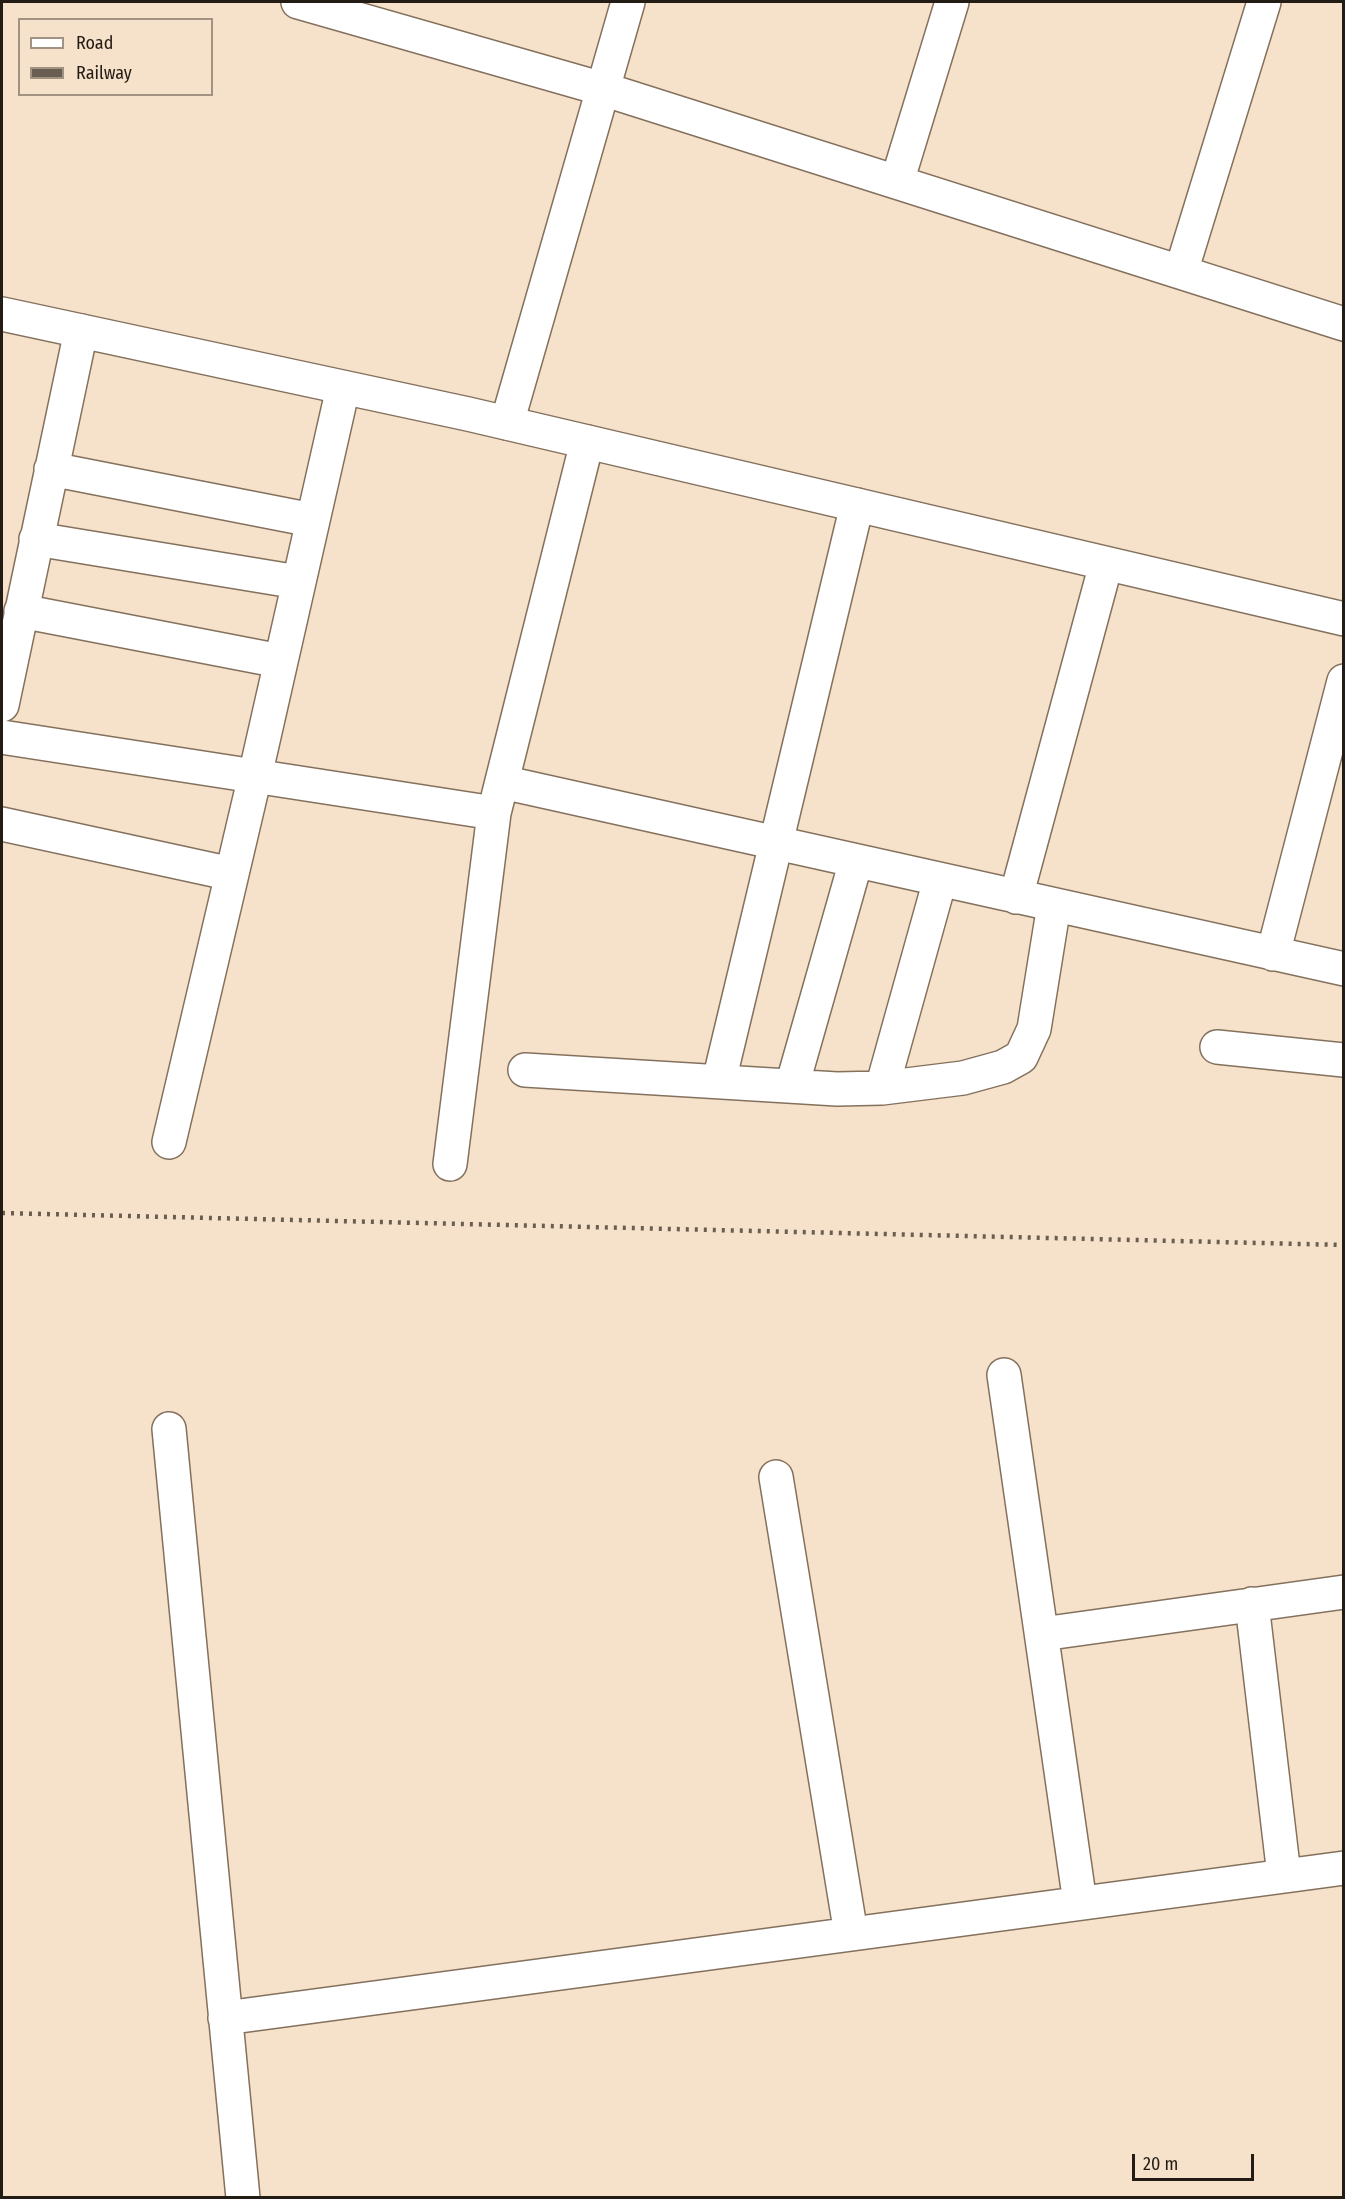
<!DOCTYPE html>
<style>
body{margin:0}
#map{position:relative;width:1345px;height:2199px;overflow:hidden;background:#f6e1ca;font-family:"Fira Sans Condensed",sans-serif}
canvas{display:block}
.frame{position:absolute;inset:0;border:3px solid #231c14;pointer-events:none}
.legend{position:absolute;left:18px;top:18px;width:195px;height:78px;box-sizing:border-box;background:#f6e1ca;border:2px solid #a29281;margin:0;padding:8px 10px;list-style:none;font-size:18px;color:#231c14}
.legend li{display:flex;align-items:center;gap:12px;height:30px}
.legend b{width:30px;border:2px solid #a29281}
.scale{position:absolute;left:1132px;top:2154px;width:122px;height:27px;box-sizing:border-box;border:3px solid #231c14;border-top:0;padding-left:8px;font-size:18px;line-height:21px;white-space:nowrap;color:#231c14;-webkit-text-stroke:4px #f6e1ca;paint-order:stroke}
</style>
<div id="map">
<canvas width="1345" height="2199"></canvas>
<div class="frame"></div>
<ul class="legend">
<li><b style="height:8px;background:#fff"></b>Road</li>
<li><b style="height:8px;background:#695e51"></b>Railway</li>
</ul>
<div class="scale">20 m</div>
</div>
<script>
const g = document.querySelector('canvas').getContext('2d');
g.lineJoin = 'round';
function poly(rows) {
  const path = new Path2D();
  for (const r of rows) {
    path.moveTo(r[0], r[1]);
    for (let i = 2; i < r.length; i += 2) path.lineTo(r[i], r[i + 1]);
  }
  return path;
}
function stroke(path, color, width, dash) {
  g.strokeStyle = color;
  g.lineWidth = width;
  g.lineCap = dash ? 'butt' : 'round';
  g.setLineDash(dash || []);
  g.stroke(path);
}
const minor = poly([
 [298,2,603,89,1344,324],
 [897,182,952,2],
 [1181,272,1264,2],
 [507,423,628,2],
 [51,469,312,520],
 [36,539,298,582],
 [21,611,280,661],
 [2,705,81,331],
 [2,737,494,813],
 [502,782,1344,969],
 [2,824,232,874],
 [1016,897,1106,564],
 [1273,954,1344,681],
 [1217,1047,1344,1060],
 [525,1070,837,1089,882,1088,963,1078,1003,1067,1021,1057,1034,1029,1054,905],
 [719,1081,857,505],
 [792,1086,856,861],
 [882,1088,940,880],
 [169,1142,255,776,343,388],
 [450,1164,494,813,587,442],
 [1004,1375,1080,1903],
 [169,1429,243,2198],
 [776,1477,851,1934],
 [1252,1604,1284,1875],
 [1042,1634,1344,1592],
 [225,2018,1344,1868]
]);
const secondary = poly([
 [2,314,468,414,1344,619]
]);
const rail = poly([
 [2,1213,1344,1245]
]);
stroke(minor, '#84715d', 36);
stroke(secondary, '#84715d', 36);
stroke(minor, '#fff', 33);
stroke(secondary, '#fff', 33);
stroke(rail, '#695e51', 4.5, [3, 6]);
</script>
